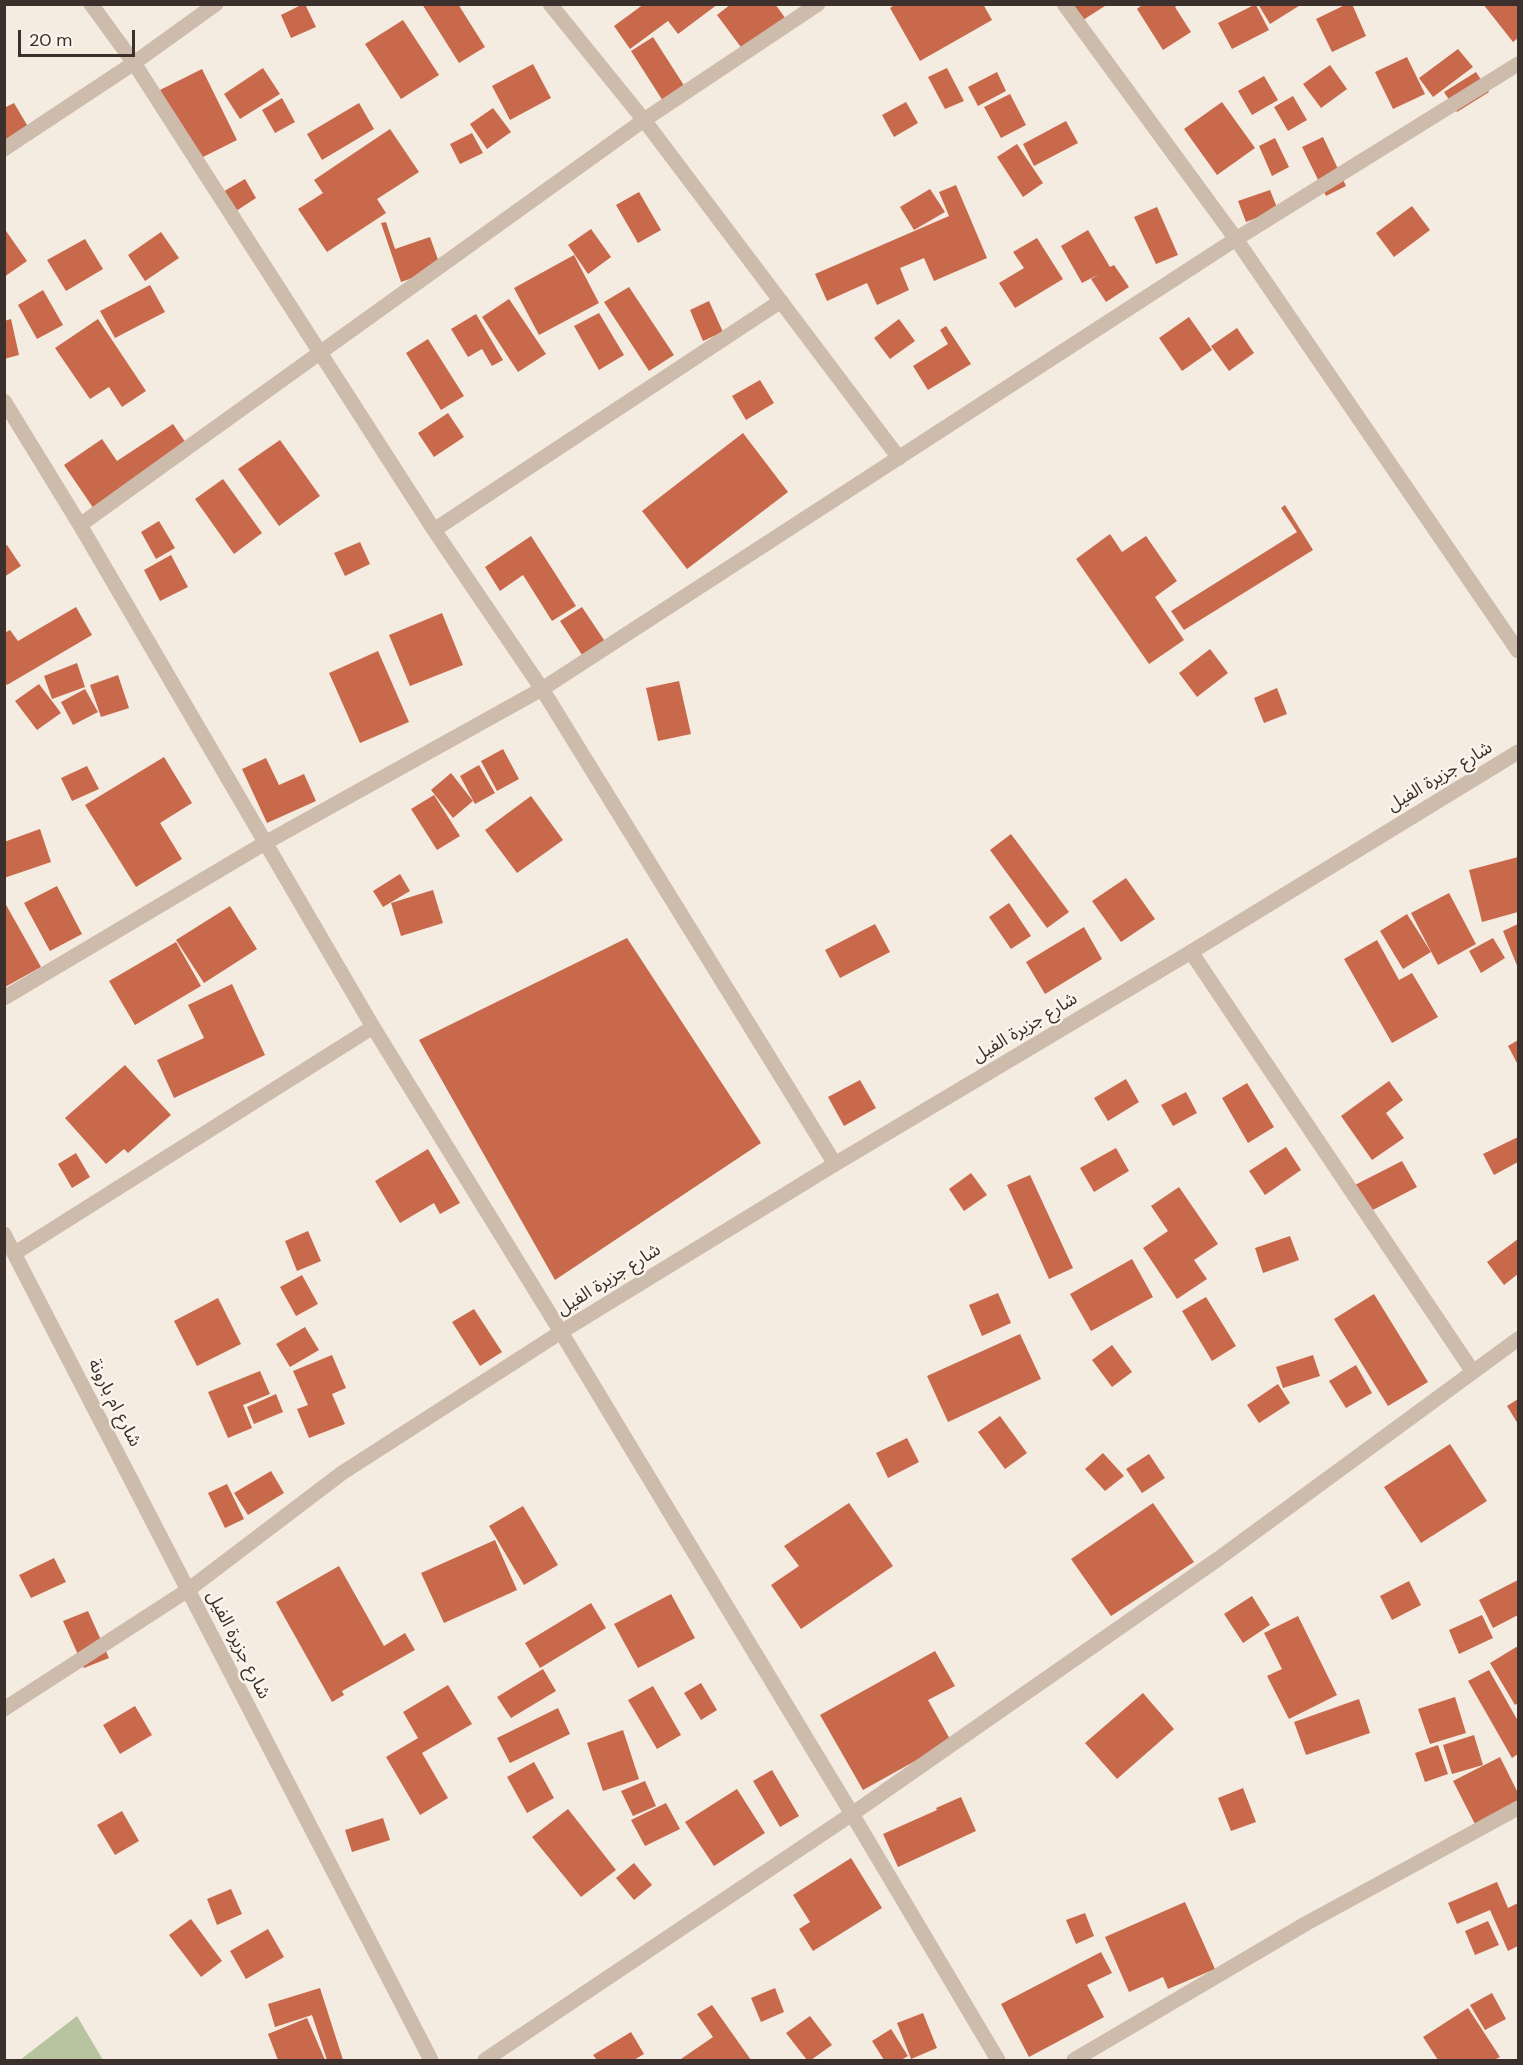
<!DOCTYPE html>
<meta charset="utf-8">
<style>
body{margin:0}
#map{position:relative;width:1523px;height:2065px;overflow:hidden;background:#f4ebe1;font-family:"DM Sans",sans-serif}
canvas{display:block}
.frame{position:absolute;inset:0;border:6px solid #3b302b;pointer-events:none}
.scale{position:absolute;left:18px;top:30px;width:117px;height:27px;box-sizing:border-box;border:3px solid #3b302b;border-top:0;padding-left:8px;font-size:18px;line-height:21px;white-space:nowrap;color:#3b302b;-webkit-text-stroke:4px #fbf5ee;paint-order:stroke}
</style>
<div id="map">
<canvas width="1523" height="2065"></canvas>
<div class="frame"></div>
<div class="scale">20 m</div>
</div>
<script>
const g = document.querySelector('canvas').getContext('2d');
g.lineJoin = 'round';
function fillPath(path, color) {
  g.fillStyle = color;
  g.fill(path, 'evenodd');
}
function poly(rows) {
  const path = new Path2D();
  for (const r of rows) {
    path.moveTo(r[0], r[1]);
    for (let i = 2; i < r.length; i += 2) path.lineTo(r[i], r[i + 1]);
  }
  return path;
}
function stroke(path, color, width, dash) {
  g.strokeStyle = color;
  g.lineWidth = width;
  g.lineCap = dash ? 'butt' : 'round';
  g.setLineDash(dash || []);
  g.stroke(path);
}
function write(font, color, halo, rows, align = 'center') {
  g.font = font + ' "DM Sans","Noto Sans Arabic",sans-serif';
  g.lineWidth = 5;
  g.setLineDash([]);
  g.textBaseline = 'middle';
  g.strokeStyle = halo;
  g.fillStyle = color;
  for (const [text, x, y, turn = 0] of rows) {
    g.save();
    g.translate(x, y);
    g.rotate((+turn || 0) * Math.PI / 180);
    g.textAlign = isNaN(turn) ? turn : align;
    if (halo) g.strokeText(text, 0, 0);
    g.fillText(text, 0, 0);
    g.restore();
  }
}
const green = poly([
 [77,2016,103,2060,20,2060]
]);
const building = poly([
 [303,4,305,4,316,27,291,38,281,15],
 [422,4,458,4,485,47,459,63],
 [644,4,718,4,678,34,668,21,630,49,614,26],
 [731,4,775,4,791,26,749,58,717,15],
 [896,4,983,4,992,20,920,61,890,8],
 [1073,4,1108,4,1083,20],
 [1143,4,1179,4,1175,7,1191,32,1163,50,1137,9],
 [1258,4,1302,4,1270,24],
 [1347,4,1352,4,1366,36,1332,52,1316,19],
 [1483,4,1518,4,1518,38,1513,42],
 [1254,5,1256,5,1269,30,1232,49,1218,23],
 [403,20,439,75,401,99,365,44],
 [653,37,685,87,663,101,631,51],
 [1458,49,1473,67,1433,97,1419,78],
 [1407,57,1425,94,1393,109,1375,72],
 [533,64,551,98,510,120,492,86],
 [1330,65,1347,89,1321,108,1303,84],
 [263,68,280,94,240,119,224,94],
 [947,68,964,101,945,109,928,77],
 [202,69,237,140,195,161,160,90],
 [997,72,1006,91,978,106,968,87],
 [1476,72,1489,92,1457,112,1444,92],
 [1264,76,1278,100,1252,115,1238,91],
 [1010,94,1026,125,1001,138,984,107],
 [1293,96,1307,120,1288,131,1274,107],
 [282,98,295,122,275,133,262,110],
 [906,102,918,123,894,137,882,115],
 [1222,102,1255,148,1217,175,1184,129],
 [14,103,30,130,4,145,4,108],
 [359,103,374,129,322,160,307,134],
 [493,108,511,132,487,149,470,124],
 [1066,121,1078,143,1034,166,1023,144],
 [390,129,419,172,377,199,386,213,327,252,298,209,323,193,314,180],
 [472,133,483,153,460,164,450,144],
 [1323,137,1346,186,1326,196,1302,147],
 [1275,138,1289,167,1272,176,1259,146],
 [1017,144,1043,183,1023,197,997,157],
 [245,179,256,198,233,213,221,193],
 [956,185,987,258,934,281,924,258,900,268,909,290,877,305,867,283,827,301,815,274,949,216,939,192],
 [930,189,945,212,914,230,900,207],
 [1270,190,1278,210,1246,222,1238,201],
 [639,192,661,230,638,243,616,205],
 [1412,206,1430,230,1394,257,1376,233],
 [1157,207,1178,255,1156,264,1134,217],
 [386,222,395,249,430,237,441,268,401,282,381,223],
 [4,228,27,261,4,277],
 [591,229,611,257,588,274,568,245],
 [1088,230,1110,267,1114,265,1129,287,1106,302,1091,279,1099,274,1082,283,1061,246],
 [161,232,179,258,145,281,128,255],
 [1037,238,1063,279,1015,308,999,283,1024,268,1013,252],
 [85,239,103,269,66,291,47,260],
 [574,255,599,303,539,335,514,288],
 [150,285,165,312,115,338,100,311],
 [629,287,674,355,649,371,604,302],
 [43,290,63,325,37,339,18,305],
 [509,299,546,354,518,372,482,317],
 [709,301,723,332,703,341,690,310],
 [599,313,624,355,599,370,574,326],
 [476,314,503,360,492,366,482,349,468,357,451,329],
 [1189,317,1212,350,1182,371,1159,338],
 [11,319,19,355,4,359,4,321],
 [98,319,146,391,122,407,109,387,90,399,55,348],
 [899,319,915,341,890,359,874,338],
 [946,326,971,364,928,390,913,366,948,344,940,330],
 [1237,328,1254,353,1229,371,1211,346],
 [428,339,464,396,441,410,406,353],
 [760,380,774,403,746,420,732,396],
 [448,413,464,437,434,457,418,433],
 [173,424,190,449,96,512,64,465,102,439,117,461],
 [743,433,788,492,687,569,642,511],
 [280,440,320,496,279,526,238,469],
 [223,479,262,533,234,554,195,499],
 [1285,505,1313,550,1184,630,1171,611,1297,532,1281,508],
 [159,521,175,548,156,559,141,532],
 [1110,534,1122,552,1146,536,1177,581,1155,597,1184,640,1149,664,1076,559],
 [531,536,576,606,552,621,523,575,500,591,485,567],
 [360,542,370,564,345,576,334,553],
 [7,545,21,566,4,577,4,547],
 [171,555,188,587,160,601,144,570],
 [76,607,92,635,7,685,4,681,4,633,10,630,18,641],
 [582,607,606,643,584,658,560,621],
 [442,613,463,665,410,686,389,635],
 [1210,649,1228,673,1197,697,1179,673],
 [378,651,409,722,360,743,329,673],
 [77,663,85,687,52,699,44,676],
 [118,675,129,708,101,717,90,685],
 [679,681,691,734,658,741,646,688],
 [39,684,61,713,37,730,15,701],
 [1277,688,1287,714,1264,723,1254,698],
 [85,689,98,712,73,725,61,702],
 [503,749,519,779,497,791,481,761],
 [164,757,192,803,160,823,182,859,136,887,85,805],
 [266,758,279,785,304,774,316,801,267,823,242,769],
 [479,765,495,793,475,804,460,776],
 [87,766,99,789,72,801,61,778],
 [451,773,473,801,453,818,431,790],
 [434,795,460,836,437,850,411,809],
 [531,796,563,840,517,873,485,830],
 [40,829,51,862,4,878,4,842],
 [1011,834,1069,912,1047,928,990,850],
 [1518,857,1518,912,1482,922,1469,870],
 [400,874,410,891,383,907,373,891],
 [1126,878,1155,919,1121,942,1092,901],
 [57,886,82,934,50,951,24,903],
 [433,890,443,923,401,936,391,903],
 [1449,893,1476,944,1438,965,1411,913],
 [5,903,41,967,5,987],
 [1009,903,1031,936,1011,949,989,917],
 [230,906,257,949,204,983,176,940],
 [1407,914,1431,952,1403,969,1380,931],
 [875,924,890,952,840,978,825,950],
 [1518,924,1518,968,1503,931],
 [1084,927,1102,959,1045,994,1026,962],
 [627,938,761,1143,555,1280,419,1040],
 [1493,938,1505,958,1481,973,1469,951],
 [1377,940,1399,980,1412,973,1438,1017,1392,1043,1344,959],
 [176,942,201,986,135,1025,109,981],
 [232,984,265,1055,174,1098,157,1060,204,1038,188,1005],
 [1518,1040,1518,1065,1508,1046],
 [125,1065,171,1115,128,1153,124,1149,106,1164,65,1118],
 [1126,1079,1139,1102,1108,1121,1094,1098],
 [860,1080,876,1108,844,1126,828,1097],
 [1389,1081,1403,1100,1386,1113,1404,1138,1372,1160,1341,1116],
 [1247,1083,1274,1127,1248,1143,1222,1098],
 [1186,1092,1197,1113,1173,1126,1161,1105],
 [1518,1137,1518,1162,1494,1175,1483,1154],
 [1286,1147,1301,1170,1265,1195,1249,1171],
 [1116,1148,1129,1171,1094,1192,1080,1168],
 [428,1149,460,1203,440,1214,434,1203,400,1223,375,1181],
 [76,1153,90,1177,72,1188,58,1164],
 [1402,1161,1417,1187,1365,1214,1351,1187],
 [971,1173,987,1195,964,1211,949,1189],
 [1030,1175,1073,1268,1049,1279,1007,1185],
 [1179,1187,1218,1244,1194,1260,1207,1279,1177,1299,1143,1248,1168,1231,1151,1206],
 [308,1231,321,1261,297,1271,285,1241],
 [1290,1236,1299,1260,1263,1273,1255,1248],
 [1518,1239,1518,1274,1504,1285,1487,1262],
 [1132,1259,1153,1297,1091,1331,1070,1294],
 [302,1275,318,1304,296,1316,280,1287],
 [998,1293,1011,1323,982,1336,969,1305],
 [1374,1294,1428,1382,1388,1406,1334,1319],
 [1206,1297,1236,1346,1212,1361,1182,1311],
 [218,1298,241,1344,197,1366,174,1321],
 [474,1309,502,1352,480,1366,452,1322],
 [305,1327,319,1350,290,1367,276,1344],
 [1020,1334,1041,1379,948,1422,927,1376],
 [1112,1345,1132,1372,1112,1387,1092,1360],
 [332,1355,346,1388,332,1394,345,1424,309,1438,297,1409,308,1405,293,1371],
 [1313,1355,1320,1376,1283,1388,1276,1367],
 [1356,1365,1372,1393,1346,1408,1329,1381],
 [260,1371,270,1394,243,1405,252,1428,228,1438,208,1392],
 [1278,1384,1290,1403,1259,1423,1247,1405],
 [276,1394,283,1412,254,1424,247,1407],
 [1518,1399,1518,1424,1507,1406],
 [1000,1416,1027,1453,1005,1469,978,1432],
 [907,1438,919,1462,888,1478,876,1453],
 [1450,1444,1487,1501,1421,1543,1384,1487],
 [1103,1453,1124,1476,1105,1491,1085,1469],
 [1149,1454,1165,1478,1142,1493,1126,1469],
 [271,1471,284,1493,248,1515,234,1493],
 [227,1484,244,1519,225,1528,208,1493],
 [849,1503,893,1566,801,1629,771,1585,799,1566,784,1546],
 [1153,1503,1194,1562,1111,1616,1071,1559],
 [523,1506,558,1565,524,1585,489,1526],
 [495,1540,517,1590,444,1623,421,1573],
 [54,1558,66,1582,31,1598,19,1575],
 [339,1566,384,1646,405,1633,415,1650,342,1691,344,1695,332,1702,276,1602],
 [1518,1580,1518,1615,1493,1628,1479,1600],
 [1409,1581,1421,1605,1392,1620,1380,1596],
 [671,1594,695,1638,638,1668,614,1624],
 [1252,1596,1270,1625,1243,1643,1224,1614],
 [591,1603,606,1628,540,1668,525,1643],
 [88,1611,109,1658,84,1668,63,1621],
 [1482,1615,1493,1638,1459,1654,1449,1630],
 [1298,1616,1337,1695,1289,1719,1267,1676,1282,1669,1264,1633],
 [1518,1646,1518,1703,1515,1705,1490,1663],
 [935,1651,955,1686,928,1700,951,1741,863,1790,820,1715],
 [543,1669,556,1691,511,1718,497,1697],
 [1489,1670,1518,1721,1518,1754,1512,1758,1468,1681],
 [701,1683,717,1710,701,1720,684,1693],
 [448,1685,472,1724,422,1753,448,1798,420,1815,386,1757,418,1738,403,1712],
 [653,1686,681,1735,657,1749,628,1700],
 [1143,1693,1174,1729,1117,1779,1085,1743],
 [1455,1697,1466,1733,1430,1744,1418,1709],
 [1359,1699,1370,1733,1306,1755,1294,1722],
 [135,1706,152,1735,120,1754,103,1725],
 [558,1708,570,1734,510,1763,497,1738],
 [623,1730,639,1779,603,1791,587,1743],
 [1474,1735,1483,1765,1452,1774,1443,1745],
 [1438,1745,1448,1774,1425,1782,1415,1753],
 [1500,1757,1518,1793,1518,1806,1477,1828,1453,1781],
 [534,1762,554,1798,527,1813,507,1777],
 [772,1770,799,1816,780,1827,753,1781],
 [645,1781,656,1806,633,1816,621,1791],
 [1243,1788,1256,1822,1231,1831,1218,1798],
 [737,1789,765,1833,714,1866,685,1822],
 [961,1797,976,1831,898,1867,883,1834,937,1810,936,1808],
 [666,1803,680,1829,645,1846,631,1820],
 [568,1809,616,1870,581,1897,532,1837],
 [122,1811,139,1841,115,1855,97,1825],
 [383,1818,390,1840,352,1852,345,1830],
 [851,1858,882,1908,813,1951,799,1929,810,1922,793,1895],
 [634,1863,652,1885,634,1900,616,1878],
 [1497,1882,1508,1908,1518,1903,1518,1946,1508,1951,1490,1910,1457,1924,1448,1903],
 [231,1889,242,1914,217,1925,207,1899],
 [1185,1902,1215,1969,1168,1989,1163,1977,1129,1992,1105,1937],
 [1085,1913,1094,1936,1076,1944,1066,1920],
 [191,1919,222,1961,201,1977,169,1935],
 [1488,1921,1499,1945,1475,1955,1465,1931],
 [268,1929,284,1957,246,1979,230,1951],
 [1101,1952,1112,1973,1087,1985,1104,2017,1029,2057,1001,2004],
 [320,1988,343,2060,327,2060,312,2015,275,2027,268,2004],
 [775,1988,784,2012,761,2022,751,1998],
 [1492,1993,1506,2019,1485,2030,1470,2005],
 [712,2005,751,2060,682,2060,681,2059,713,2037,697,2014],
 [1468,2008,1500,2057,1494,2060,1438,2060,1423,2037],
 [923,2013,937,2048,911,2059,897,2023],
 [810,2016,832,2045,811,2060,807,2060,786,2033],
 [307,2018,325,2060,278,2060,268,2034],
 [891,2029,908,2056,901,2060,884,2060,872,2041],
 [631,2032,644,2054,634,2060,597,2060,593,2055]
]);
const minor = poly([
 [91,4,134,63,434,530,542,689,835,1164],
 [550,4,644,120,899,458],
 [1064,4,1236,239,1518,651],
 [4,149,134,63,216,4],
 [4,401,80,525,373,1027,561,1332,852,1814,998,2060],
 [80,525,644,120,818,4],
 [434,530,781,301],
 [1191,952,1473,1372],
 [4,998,265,843,542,689,1236,239,1518,64],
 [15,1253,373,1027],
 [4,1709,188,1590],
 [485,2060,852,1814,1218,1559,1518,1339],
 [1074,2060,1307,1923,1518,1808]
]);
const tertiary = poly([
 [4,1234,188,1590],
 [431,2060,188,1590,342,1473,561,1332,835,1164,1191,952,1518,752]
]);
const streetNames = [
 ["شارع جزيرة الفيل",1440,777,-31],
 ["شارع جزيرة الفيل",1025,1028,-31],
 ["شارع جزيرة الفيل",609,1280,-32],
 ["شارع ام بارونة",114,1403,63],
 ["شارع جزيرة الفيل",238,1645,63]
];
fillPath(green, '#b8c4a0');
fillPath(building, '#c8694b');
stroke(minor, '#cdbbac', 15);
stroke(tertiary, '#cdbbac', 15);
write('18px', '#3b302b', '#fbf5ee', streetNames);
</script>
